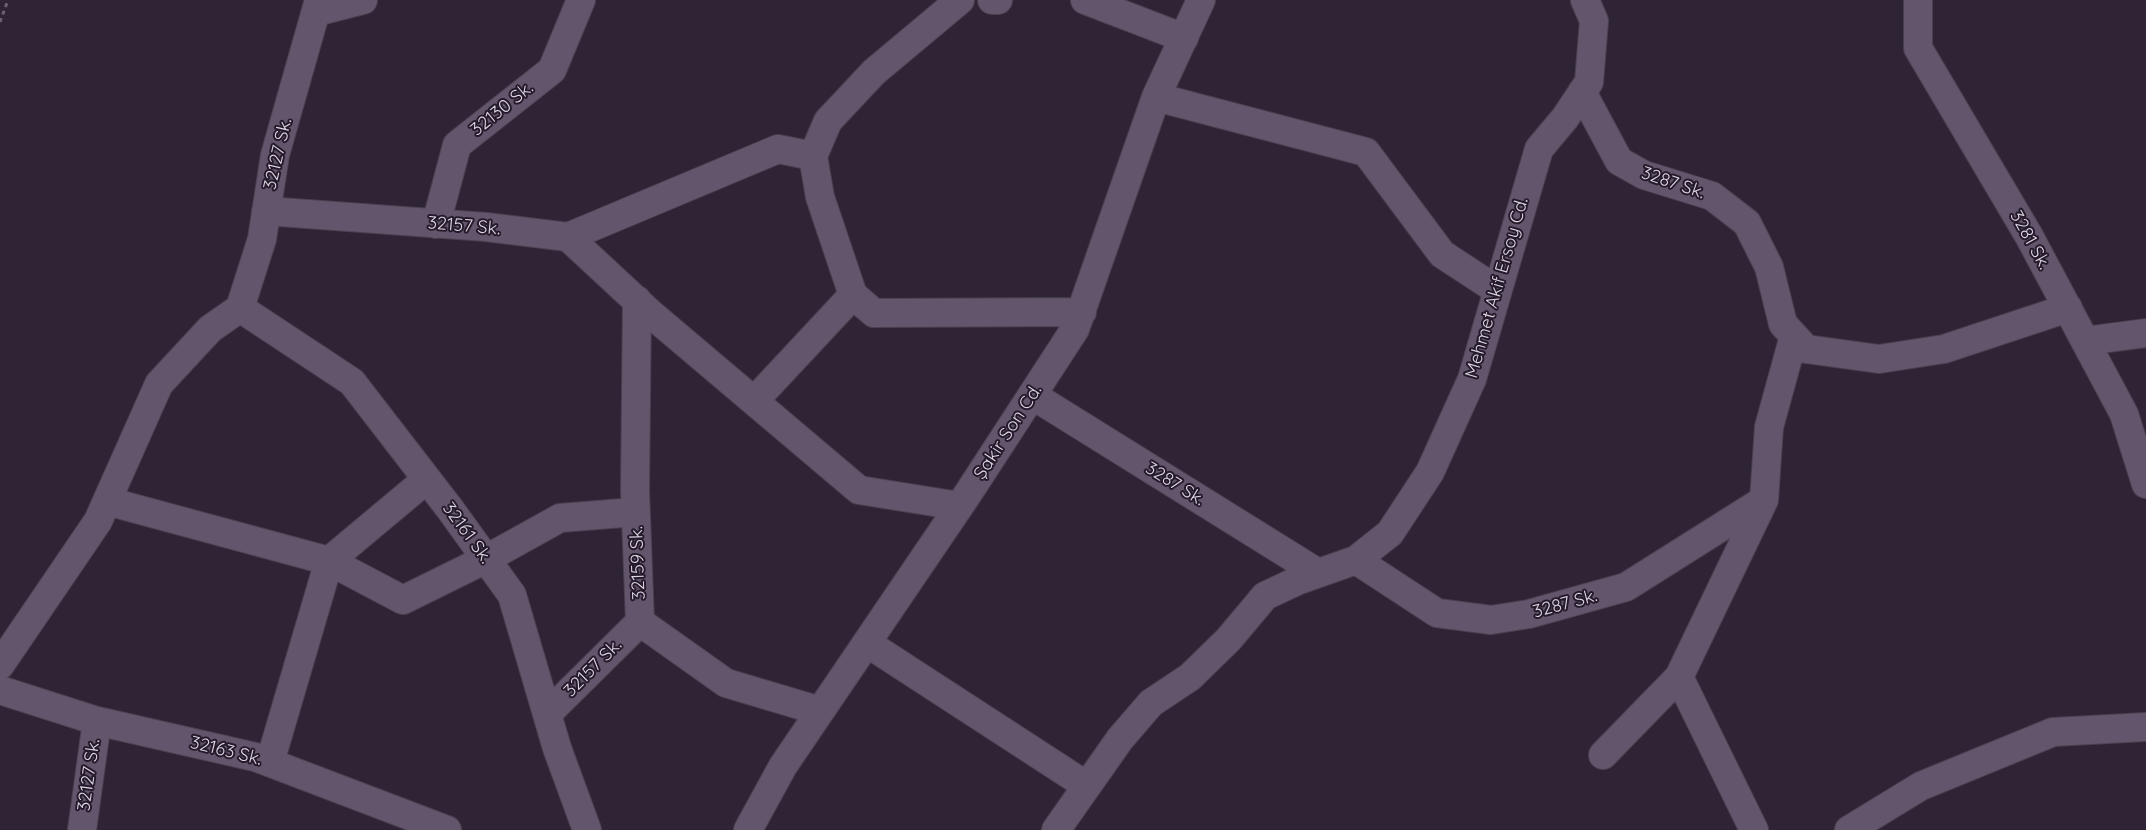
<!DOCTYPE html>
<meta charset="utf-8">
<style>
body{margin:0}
canvas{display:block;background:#2f2336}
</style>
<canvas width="2146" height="830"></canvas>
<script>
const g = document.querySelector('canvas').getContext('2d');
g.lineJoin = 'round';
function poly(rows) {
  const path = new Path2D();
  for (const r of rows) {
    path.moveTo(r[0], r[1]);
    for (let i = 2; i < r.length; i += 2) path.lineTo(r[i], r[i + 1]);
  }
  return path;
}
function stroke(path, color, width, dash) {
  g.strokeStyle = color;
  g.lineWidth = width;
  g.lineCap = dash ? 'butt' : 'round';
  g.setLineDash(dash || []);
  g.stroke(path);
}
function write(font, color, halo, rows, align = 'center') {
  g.font = font + ' Quicksand,sans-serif';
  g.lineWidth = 4;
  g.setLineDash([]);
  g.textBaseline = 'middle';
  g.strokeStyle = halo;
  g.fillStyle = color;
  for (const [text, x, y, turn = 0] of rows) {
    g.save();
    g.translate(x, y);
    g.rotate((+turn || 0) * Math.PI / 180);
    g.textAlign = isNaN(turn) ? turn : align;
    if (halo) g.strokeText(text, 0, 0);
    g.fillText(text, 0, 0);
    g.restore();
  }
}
const path = poly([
 [0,22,8,0]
]);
const minor = poly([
 [960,0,874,72,828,121,813,156,820,197,853,295,874,313,1082,312],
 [992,0,998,0],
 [1085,0,1184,38],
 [1918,0,1918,48,2029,236,2124,414,2146,484],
 [316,12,363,0],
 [1582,92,1619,161,1644,175,1712,196,1747,223,1769,267,1783,324,1806,349,1879,359,1944,349,2068,308],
 [1156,97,1366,152,1442,254,1497,290],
 [266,211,486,227,568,237,651,314,859,490,959,506],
 [436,224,457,145,552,70,581,0],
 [568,237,778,149,813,156],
 [637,300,635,491,640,622,726,683,820,711],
 [240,308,352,382,450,509,512,595,557,748,587,830],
 [240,308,262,239,275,155,319,0],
 [2085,341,2146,333],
 [1032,395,1318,573],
 [754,401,853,295],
 [107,501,329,561,403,600,486,559,560,518,635,512],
 [1356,560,1437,613,1491,620,1529,614,1626,587,1764,500,1769,427,1794,336],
 [867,643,1087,786],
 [0,665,98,521,159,384,210,329,240,308],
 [1679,677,1754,830],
 [0,690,97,721,255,757,447,830],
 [547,714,640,622],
 [1603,755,1679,677,1764,500],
 [270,762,329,561,427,479],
 [82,830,97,721],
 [748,830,783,766,967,495,1075,329,1156,97,1201,0],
 [1056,830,1120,739,1151,703,1190,677,1228,640,1265,596,1299,580,1356,560,1390,533,1430,472,1472,379,1539,149,1565,118,1589,82,1594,21,1585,0],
 [1849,830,1921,786,2053,732,2146,727]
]);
const streetNames = [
 ["32130 Sk.",502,109,-39],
 ["32127 Sk.",278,154,-77],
 ["3287 Sk.",1673,183,19],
 ["32157 Sk.",464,226,5],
 ["3281 Sk.",2030,240,61],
 ["Mehmet Akif Ersoy Cd.",1497,288,-74],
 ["Şakir Son Cd.",1008,432,-57],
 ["3287 Sk.",1175,484,32],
 ["32161 Sk.",467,533,54],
 ["32159 Sk.",638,563,-92],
 ["3287 Sk.",1565,604,-15],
 ["32157 Sk.",593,668,-45],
 ["32163 Sk.",226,751,14],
 ["32127 Sk.",89,775,-82]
];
stroke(minor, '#4a4150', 30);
stroke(path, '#6c6172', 3, [4, 4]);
stroke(minor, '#63566c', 28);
write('18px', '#ddd6e2', '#251a2c', streetNames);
</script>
